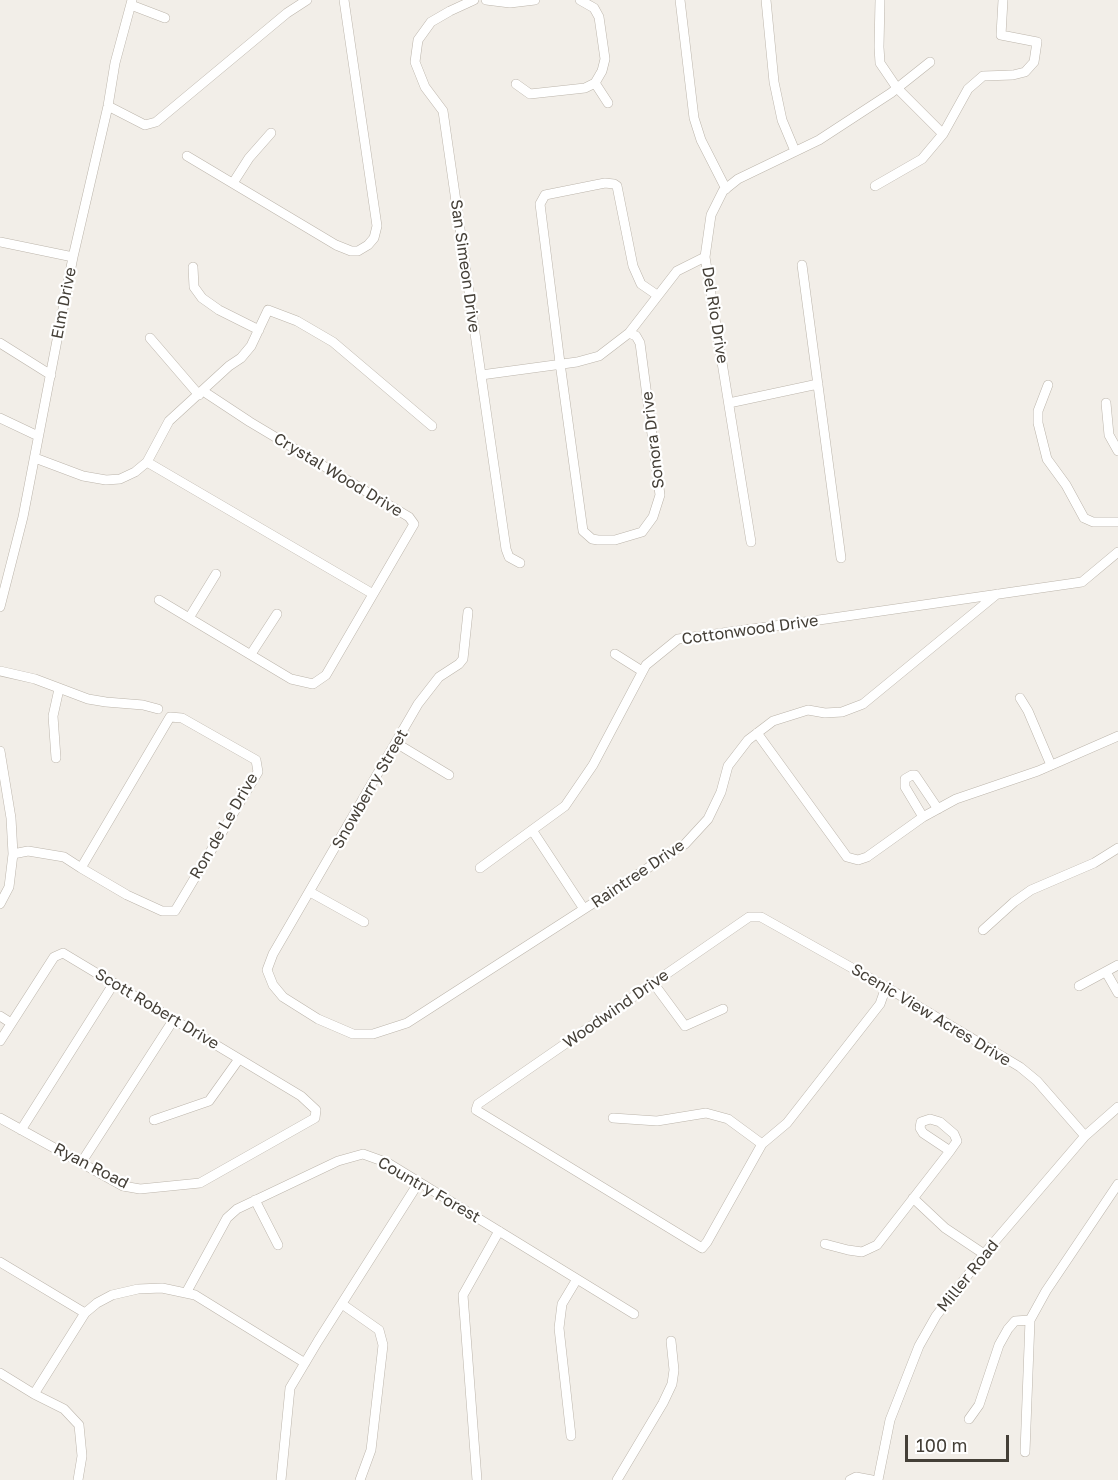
<!DOCTYPE html>
<style>
body{margin:0}
#map{position:relative;width:1118px;height:1480px;overflow:hidden;background:#f2eee8;font-family:"Golos Text",sans-serif}
canvas{display:block}
.scale{position:absolute;left:905px;top:1435px;width:104px;height:27px;box-sizing:border-box;border:3px solid #443f37;border-top:0;padding-left:8px;font-size:18px;line-height:21px;white-space:nowrap;color:#443f37;-webkit-text-stroke:4px #fff;paint-order:stroke}
</style>
<div id="map">
<canvas width="1118" height="1480"></canvas>
<div class="scale">100 m</div>
</div>
<script>
const g = document.querySelector('canvas').getContext('2d');
g.lineJoin = 'round';
function poly(rows) {
  const path = new Path2D();
  for (const r of rows) {
    path.moveTo(r[0], r[1]);
    for (let i = 2; i < r.length; i += 2) path.lineTo(r[i], r[i + 1]);
  }
  return path;
}
function stroke(path, color, width, dash) {
  g.strokeStyle = color;
  g.lineWidth = width;
  g.lineCap = dash ? 'butt' : 'round';
  g.setLineDash(dash || []);
  g.stroke(path);
}
function write(font, color, halo, rows, align = 'center') {
  g.font = font + ' "Golos Text",sans-serif';
  g.lineWidth = 4.5;
  g.setLineDash([]);
  g.textBaseline = 'middle';
  g.strokeStyle = halo;
  g.fillStyle = color;
  for (const [text, x, y, turn = 0] of rows) {
    g.save();
    g.translate(x, y);
    g.rotate((+turn || 0) * Math.PI / 180);
    g.textAlign = isNaN(turn) ? turn : align;
    if (halo) g.strokeText(text, 0, 0);
    g.fillText(text, 0, 0);
    g.restore();
  }
}
const minor = poly([
 [474,0,450,11,431,22,418,40,415,62,425,87,443,111,506,549,509,557,520,563],
 [486,0,510,3,535,0],
 [580,0,594,8,599,17,605,59,602,71,595,83,608,103],
 [680,0,694,118,701,140,726,189],
 [766,0,774,82,782,120,795,151],
 [880,0,879,47,880,63,897,88,943,134],
 [131,5,165,18],
 [516,84,530,94,585,88,595,83],
 [108,106,145,125,156,122,287,13,307,0],
 [187,156,336,245,351,251,358,251,368,245,374,238,377,226,344,0],
 [233,183,249,158,271,133],
 [875,186,922,159,943,134,968,89,983,76,1013,75,1025,72,1034,62,1037,42,1001,35,1003,0],
 [0,242,73,257],
 [802,265,841,558],
 [193,267,194,287,202,298,219,310,259,330],
 [629,333,636,336,640,343,660,495,653,517,642,532,615,540,598,540,592,539,583,531,560,363,540,204,545,195,605,183,614,184,617,186,633,266,641,284,657,295],
 [150,338,199,395],
 [0,343,51,375],
 [481,375,577,362,599,356,629,333,677,271,705,257],
 [1048,385,1038,411,1038,423,1047,459,1066,485,1084,518,1093,522,1118,522],
 [729,403,818,384],
 [1106,403,1109,435,1118,451],
 [0,418,38,436],
 [35,458,83,476,106,480,120,479,135,472,147,462,169,421,229,366,241,358,251,346,268,310,297,321,333,342,432,426],
 [147,462,373,594],
 [751,542,705,257,711,215,723,191,738,179,819,140,891,93,930,62],
 [159,600,291,679,313,684,326,675,414,524,409,517,250,422,203,391],
 [0,607,23,517,73,257,108,106,115,63,132,0],
 [468,612,463,659,459,664,439,677,418,704,273,954,267,970,273,985,283,997,318,1019,353,1034,373,1034,407,1023,685,844,708,819,721,792,728,766,748,740,773,721,808,710,825,713,842,712,863,704,997,594],
 [189,618,216,574],
 [251,654,277,614],
 [615,654,642,671],
 [0,671,35,679,88,699,106,702,143,705,158,709],
 [1020,698,1028,711,1051,765],
 [757,733,847,857,858,860,867,857,923,817,956,799,1038,771,1118,736],
 [396,743,449,775],
 [0,751,11,818,13,854,9,887,0,904],
 [56,758,53,716,59,689],
 [923,817,905,787,905,779,912,775,915,775,938,809],
 [532,830,584,909],
 [13,854,28,851,64,857,81,868,127,895,162,911,175,911,258,772,256,760,182,718,170,717,81,868],
 [480,868,565,806,593,765,646,665,678,639,826,619,1082,582,1118,552],
 [310,892,364,922],
 [983,930,1014,902,1031,890,1094,863,1118,848],
 [1106,972,1118,993],
 [654,984,685,1026,723,1009],
 [1079,986,1118,965],
 [886,987,880,1004,787,1123,762,1144,707,1242,702,1248,476,1110,478,1104,749,917,761,917,886,987,1020,1067,1037,1081,1085,1136],
 [0,1016,11,1023],
 [0,1041,54,957,63,953,301,1096,316,1110,315,1118,200,1183,140,1189,123,1186,0,1118],
 [613,1118,657,1121,706,1113,728,1119,762,1144],
 [154,1120,209,1101,239,1059],
 [21,1130,114,983],
 [81,1163,174,1019],
 [913,1198,945,1228,984,1254],
 [255,1200,278,1245],
 [825,1244,848,1250,862,1252,877,1245,950,1151,957,1141,954,1134,940,1122,930,1119,921,1122,920,1128,923,1133,950,1151],
 [0,1262,85,1313],
 [186,1293,227,1218,237,1209,338,1161,363,1154,388,1163,634,1314],
 [342,1304,379,1330,383,1345,371,1450,360,1480],
 [0,1373,34,1394,64,1409,79,1425,82,1456,78,1480],
 [34,1394,85,1313,97,1303,112,1295,138,1289,162,1288,195,1295,305,1363],
 [969,1419,979,1405,999,1345,1008,1329,1015,1321,1030,1320],
 [571,1436,559,1328,562,1304,577,1279],
 [1025,1452,1030,1320,1046,1291,1118,1184],
 [281,1480,290,1388,318,1341,419,1182],
 [477,1480,463,1295,499,1231],
 [617,1480,663,1403,672,1384,674,1370,671,1341],
 [850,1480,856,1477,872,1480],
 [878,1480,890,1420,919,1346,936,1316,984,1254,1085,1136,1118,1107]
]);
const streetNames = [
 ["San Simeon Drive",465,266,82],
 ["Elm Drive",64,303,-79],
 ["Del Rio Drive",715,315,81],
 ["Sonora Drive",653,440,-97],
 ["Crystal Wood Drive",338,475,31],
 ["Cottonwood Drive",750,630,-8],
 ["Snowberry Street",370,789,-60],
 ["Ron de Le Drive",224,826,-60],
 ["Raintree Drive",638,874,-34],
 ["Scott Robert Drive",157,1009,31],
 ["Woodwind Drive",616,1009,-35],
 ["Scenic View Acres Drive",931,1015,31],
 ["Ryan Road",91,1166,27],
 ["Country Forest",429,1190,30],
 ["Miller Road",968,1276,-51]
];
stroke(minor, '#bcb5ab', 10);
stroke(minor, '#fff', 9);
write('16px', '#443f37', '#fff', streetNames);
</script>
